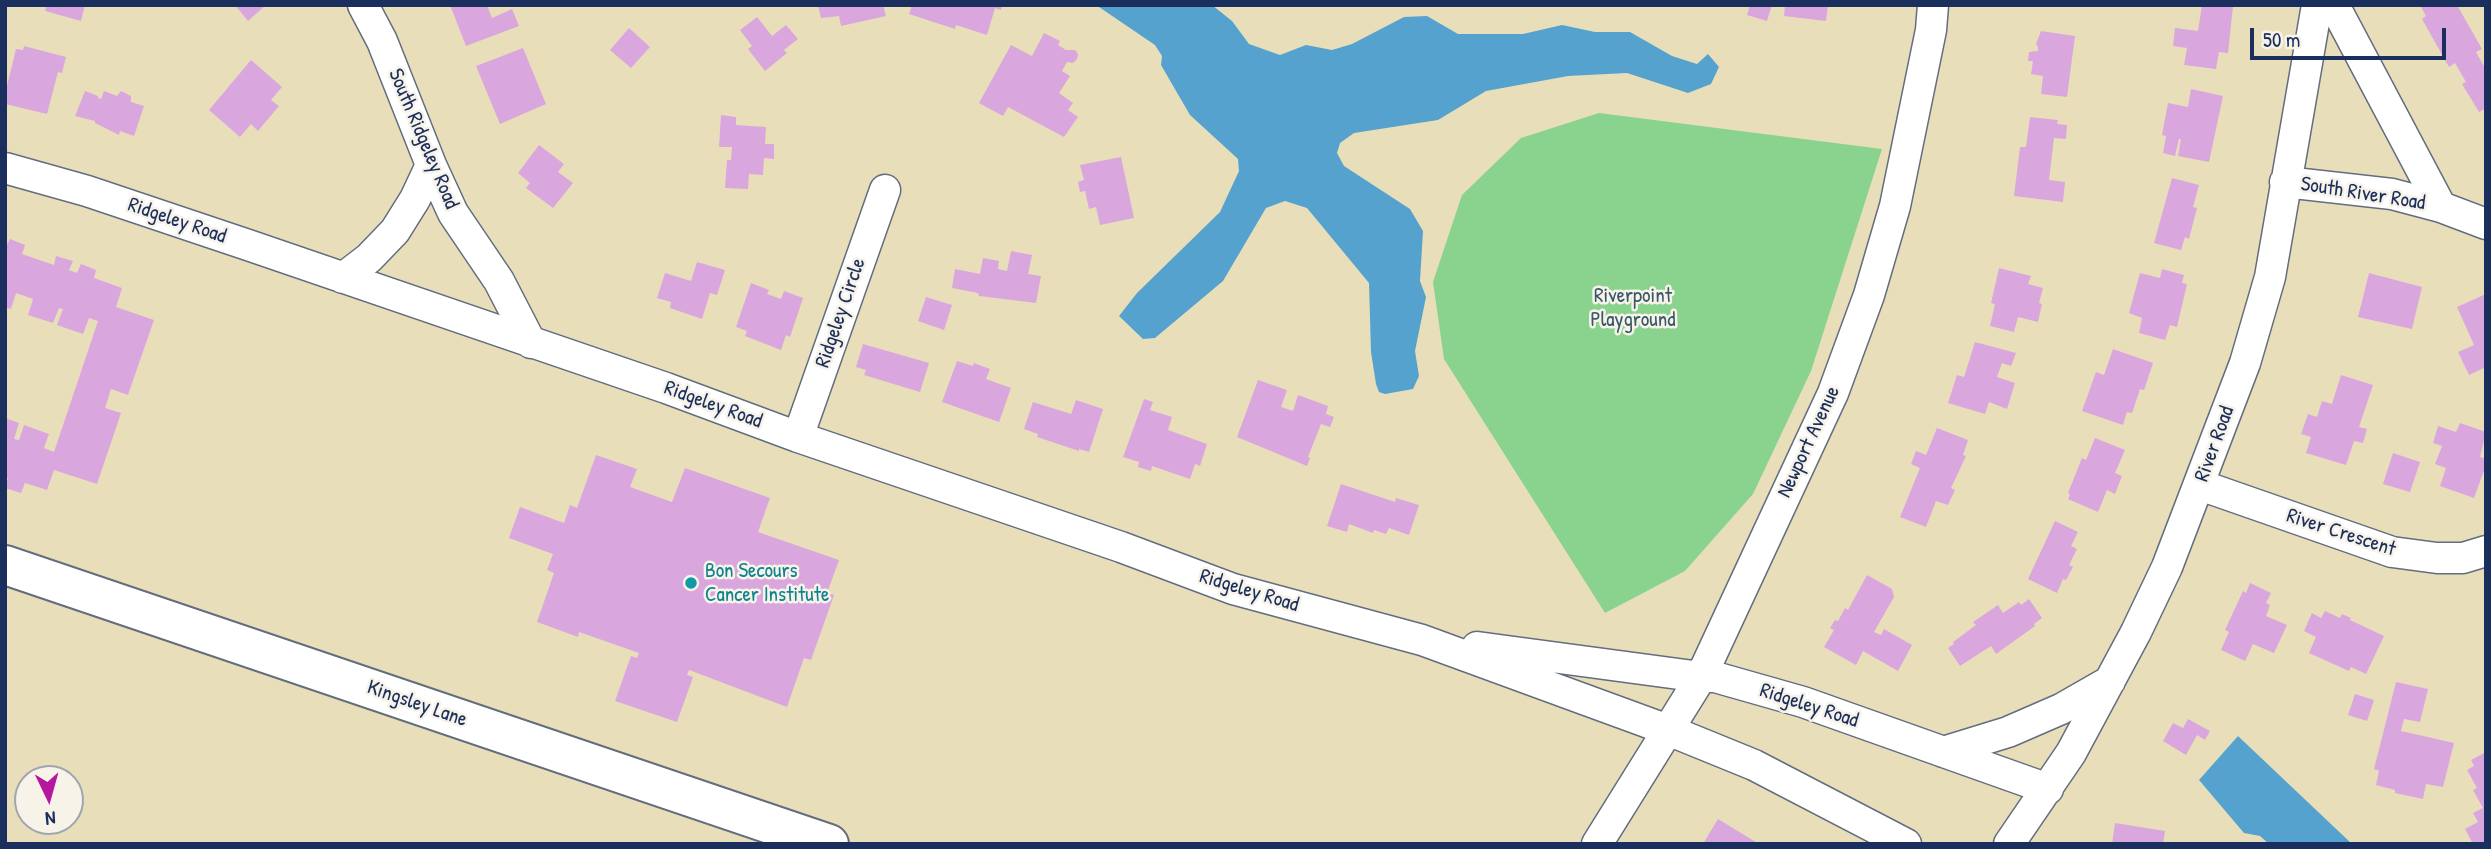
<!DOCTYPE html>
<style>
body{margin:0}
#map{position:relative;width:2491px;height:849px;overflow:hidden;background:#e8dfba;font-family:"Patrick Hand",sans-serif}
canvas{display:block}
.frame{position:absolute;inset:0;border:7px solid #1b2f5e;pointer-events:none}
.north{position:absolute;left:14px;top:765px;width:70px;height:70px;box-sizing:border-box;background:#f7f3e8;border:2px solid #9fa5b1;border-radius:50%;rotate:175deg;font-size:19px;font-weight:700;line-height:28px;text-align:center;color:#1b2f5e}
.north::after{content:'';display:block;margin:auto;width:24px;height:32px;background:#b5179e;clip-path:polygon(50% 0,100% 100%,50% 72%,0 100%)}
.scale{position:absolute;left:2250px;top:28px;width:196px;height:32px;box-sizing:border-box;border:4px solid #1b2f5e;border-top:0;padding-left:9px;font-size:21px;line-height:24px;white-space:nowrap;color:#1b2f5e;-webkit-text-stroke:5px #f7f3e8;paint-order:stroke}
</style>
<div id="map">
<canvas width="2491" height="849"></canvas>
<div class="frame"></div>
<div class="north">N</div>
<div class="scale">50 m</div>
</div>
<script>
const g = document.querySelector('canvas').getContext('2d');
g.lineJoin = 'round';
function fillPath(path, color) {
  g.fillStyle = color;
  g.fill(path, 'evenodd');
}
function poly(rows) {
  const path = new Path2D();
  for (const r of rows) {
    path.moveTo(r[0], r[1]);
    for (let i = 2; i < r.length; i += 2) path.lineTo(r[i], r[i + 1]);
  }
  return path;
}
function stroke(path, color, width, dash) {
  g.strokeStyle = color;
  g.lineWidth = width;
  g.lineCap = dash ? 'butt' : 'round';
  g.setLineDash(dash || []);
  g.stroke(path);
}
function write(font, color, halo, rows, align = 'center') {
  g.font = font + ' "Patrick Hand",sans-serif';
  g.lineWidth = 5;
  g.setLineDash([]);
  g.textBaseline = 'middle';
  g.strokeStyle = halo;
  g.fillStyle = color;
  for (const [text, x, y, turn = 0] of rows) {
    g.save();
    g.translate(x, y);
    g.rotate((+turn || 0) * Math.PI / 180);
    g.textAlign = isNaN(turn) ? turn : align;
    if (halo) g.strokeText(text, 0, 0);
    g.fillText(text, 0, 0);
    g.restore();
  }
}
const green = poly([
 [1599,113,1882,149,1811,371,1753,494,1685,571,1605,613,1444,359,1433,282,1462,195,1521,138]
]);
const water = poly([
 [1096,5,1212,5,1232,21,1249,44,1280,55,1306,45,1332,50,1352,44,1404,17,1427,16,1458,34,1523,34,1562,25,1595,32,1630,32,1672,56,1697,64,1708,54,1719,67,1711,84,1688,93,1627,73,1568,76,1486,91,1438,120,1354,133,1340,143,1337,153,1344,166,1410,209,1423,231,1420,281,1426,297,1415,351,1419,376,1413,389,1385,394,1379,392,1376,384,1371,352,1369,283,1307,208,1285,201,1266,208,1223,281,1155,338,1143,339,1119,316,1137,293,1220,212,1239,171,1238,159,1190,115,1161,65,1162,56,1155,45],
 [2238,736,2352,844,2269,844,2260,836,2244,833,2199,780]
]);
const building = poly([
 [47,5,85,5,81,21,45,11],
 [235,5,266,5,248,21],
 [450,5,487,5,492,18,512,9,519,26,466,46],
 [818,5,883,5,886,16,841,26,839,16,821,18],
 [912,5,1002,5,1001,10,995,8,987,35,956,25,955,29,909,14],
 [1750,5,1772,5,1767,21,1747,15],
 [1785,5,1828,5,1826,21,1784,16],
 [2202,5,2233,6,2228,53,2219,52,2216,69,2184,65,2187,48,2173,46,2175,28,2198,31],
 [2420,5,2457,5,2482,49,2476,52,2486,70,2486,108,2479,112,2462,84,2466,82,2455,63,2449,67,2422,19,2426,16],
 [757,17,772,36,786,25,798,39,784,50,787,53,765,71,748,49,752,46,740,30],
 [629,28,650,47,631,68,610,50],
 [2041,31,2075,36,2067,97,2041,94,2043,76,2031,74,2033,61,2028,61,2029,52,2038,51,2038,47,2036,44],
 [1044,33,1060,41,1058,45,1066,50,1075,50,1078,54,1077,59,1073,63,1067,62,1062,71,1070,76,1059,93,1073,103,1068,110,1078,117,1064,137,1008,107,1003,116,979,103,1011,45,1032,56],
 [24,46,66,57,62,73,58,72,47,114,5,104,5,94,16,49,23,50],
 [523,48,546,104,500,124,476,66],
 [251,60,282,87,271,100,279,106,258,131,251,124,240,137,209,110],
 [2191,89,2223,96,2209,162,2178,156,2181,139,2179,139,2175,156,2163,153,2166,136,2162,135,2168,103,2188,107],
 [85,91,98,96,98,98,101,99,104,91,117,96,121,91,131,96,131,102,144,106,134,136,120,131,119,135,95,123,95,121,75,116],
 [721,115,736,117,736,125,766,127,765,144,774,144,774,159,764,158,763,175,749,174,748,189,725,188,727,160,731,160,732,147,719,147],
 [2030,117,2058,120,2057,124,2067,125,2066,139,2054,138,2049,180,2065,182,2063,202,2014,196,2020,147,2026,147],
 [539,145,564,164,558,172,573,183,553,208,526,188,530,183,518,173],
 [1121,157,1134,218,1100,225,1096,207,1089,209,1085,191,1080,192,1078,182,1084,180,1080,165],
 [2172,178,2199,185,2193,207,2197,208,2189,239,2185,237,2181,250,2154,243],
 [10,239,25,245,22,254,54,265,56,256,73,261,69,270,77,273,81,264,96,270,94,278,122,288,116,307,154,320,128,395,111,389,105,408,121,413,97,484,54,470,47,490,25,483,21,493,5,488,8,478,5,477,5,418,19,423,14,439,19,440,24,425,49,434,44,448,54,452,98,321,89,318,83,334,57,325,63,309,59,308,53,323,28,315,33,299,16,293,11,309,5,307,5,248],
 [1011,251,1032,255,1028,274,1041,276,1036,303,979,296,978,293,952,288,955,269,980,274,983,258,999,261,998,269,1007,271],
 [697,262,725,270,717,295,710,293,702,319,670,308,671,302,657,298,665,273,691,281],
 [1999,268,2031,276,2028,284,2043,288,2039,303,2042,304,2038,322,2018,317,2014,332,1990,326,1995,304,1991,303],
 [2162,269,2184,275,2182,283,2187,284,2177,327,2170,325,2165,340,2139,333,2142,318,2129,313,2140,273,2160,278],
 [2369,273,2422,287,2412,329,2358,317],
 [751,283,769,290,767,294,781,299,784,291,803,298,790,337,786,335,781,350,745,336,747,331,736,327],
 [2486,294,2486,367,2469,375,2458,352,2474,345,2457,307],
 [926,297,952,305,944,330,918,321],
 [1975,342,2016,353,2011,366,2002,363,1997,377,2015,383,2007,409,1989,402,1985,414,1948,403,1957,375,1964,377],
 [863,344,929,363,920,392,864,375,866,370,856,367],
 [2113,349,2153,363,2144,390,2140,389,2132,413,2127,412,2123,425,2082,411,2096,372,2104,375],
 [957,361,973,366,974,363,990,369,986,379,1011,388,999,422,942,402],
 [2341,375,2373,385,2359,427,2367,429,2363,443,2354,441,2346,465,2306,453,2311,437,2301,434,2308,414,2317,417,2322,401,2332,404],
 [1258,380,1287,390,1281,407,1293,411,1298,395,1328,406,1326,414,1334,417,1330,427,1321,424,1308,457,1310,458,1307,466,1237,437],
 [1144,399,1153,402,1150,410,1172,417,1168,430,1207,444,1200,466,1195,464,1190,479,1152,466,1151,471,1138,467,1139,462,1123,457],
 [1076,400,1103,409,1089,452,1079,449,1079,451,1037,437,1038,434,1024,429,1033,402,1071,414],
 [2460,423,2486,432,2480,457,2486,459,2486,465,2474,498,2440,486,2446,468,2435,464,2442,446,2433,443,2438,426,2456,432],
 [1937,428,1968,440,1963,455,1966,456,1951,488,1955,490,1948,505,1936,501,1926,527,1900,517,1920,468,1911,464,1916,451,1926,455],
 [2095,438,2125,450,2115,473,2122,476,2115,494,2107,490,2098,512,2068,499,2070,495,2068,493,2082,458,2086,460],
 [2393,453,2420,462,2410,492,2383,484],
 [596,455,637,469,630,487,672,502,685,468,770,498,758,532,839,560,827,593,834,595,811,660,804,658,787,707,689,670,687,675,693,677,677,722,615,701,631,656,637,658,639,653,579,632,578,637,537,622,554,573,547,570,553,554,509,538,520,507,564,523,570,505,577,508],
 [1341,484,1395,502,1396,498,1419,505,1409,535,1389,528,1386,534,1374,530,1373,533,1349,524,1347,532,1327,526],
 [2055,521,2078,532,2071,546,2077,549,2069,565,2073,567,2066,580,2063,579,2057,593,2028,579],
 [1867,575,1892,589,1894,597,1874,632,1881,635,1884,629,1912,645,1898,671,1863,651,1856,665,1824,647,1834,630,1830,628,1835,620,1838,621,1845,608,1848,610],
 [2250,583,2271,593,2266,603,2270,605,2266,616,2287,625,2274,653,2253,644,2245,661,2221,650,2229,632,2225,630,2243,591,2246,593],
 [2029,599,2042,618,2034,624,2035,626,1996,654,1991,646,1960,666,1948,648,1954,644,1953,642,1976,625,1973,622,1998,605,2003,613,2019,602,2021,605],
 [2325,611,2340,618,2342,614,2351,618,2350,620,2384,636,2366,674,2351,667,2349,671,2309,653,2316,637,2304,631,2312,613,2321,618],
 [2396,682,2428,689,2420,722,2404,719,2401,731,2454,743,2443,787,2426,784,2423,799,2395,793,2395,790,2376,785,2379,771,2374,769],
 [2355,694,2374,700,2367,721,2348,715],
 [2188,719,2210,731,2205,740,2197,735,2186,755,2163,741,2173,723,2183,728],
 [2486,752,2486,844,2473,844,2465,829,2478,822,2473,813,2483,808,2473,790,2477,788,2467,770,2474,766,2471,760],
 [1718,819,1759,844,1703,844],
 [2115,823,2165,831,2163,844,2112,844]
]);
const street = poly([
 [363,5,382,41,431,165,453,213,499,281,531,343],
 [2334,5,2441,207,2486,224],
 [5,168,87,191,248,245,666,388,798,437,1121,547,1233,589,1422,640,1668,730,1754,765,1906,844],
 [2285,182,2392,194,2441,207],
 [343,278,369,258,395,231,415,199,431,165],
 [798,437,885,190],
 [2200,485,2392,552,2437,558,2463,558,2486,551],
 [1477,647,1701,677,1715,677,1803,702,2048,789],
 [1943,752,2008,732,2061,709,2110,681],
 [1597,844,1701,677,1833,393,1869,295,1895,206,1931,30,1933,5],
 [2009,844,2071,753,2136,632,2167,567,2245,363,2270,277,2317,5]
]);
const secondary = poly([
 [5,565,829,844]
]);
const markers = [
 [691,583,7,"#0f9aa8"]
];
const streetNames = [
 ["South Ridgeley Road",423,139,67],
 ["South River Road",2363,194,9],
 ["Ridgeley Road",177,221,19],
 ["Ridgeley Circle",841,313,-71],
 ["Ridgeley Road",713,405,20],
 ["Newport Avenue",1809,442,-65],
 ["River Road",2215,444,-70],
 ["River Crescent",2341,533,18],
 ["Ridgeley Road",1249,591,17],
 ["Kingsley Lane",417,704,19],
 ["Ridgeley Road",1809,706,18]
];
const parkNames = [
 ["Riverpoint",1633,296],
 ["Playground",1633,320]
];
const cultureNames = [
 ["Bon Secours",705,571],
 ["Cancer Institute",705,595]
];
fillPath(green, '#8ad38e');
fillPath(water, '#55a2ce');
fillPath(building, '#daa6de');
stroke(street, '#636d7e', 33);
stroke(secondary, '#636d7e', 42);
stroke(street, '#fff', 30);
stroke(secondary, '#fff', 38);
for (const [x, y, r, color] of markers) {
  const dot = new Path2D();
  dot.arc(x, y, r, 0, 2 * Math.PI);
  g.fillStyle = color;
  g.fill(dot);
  stroke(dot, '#f7f3e8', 2.5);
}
write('21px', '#1b2f5e', '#f7f3e8', streetNames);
write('21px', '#37586a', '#f7f3e8', parkNames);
write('21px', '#0d838f', '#f7f3e8', cultureNames, 'left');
</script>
